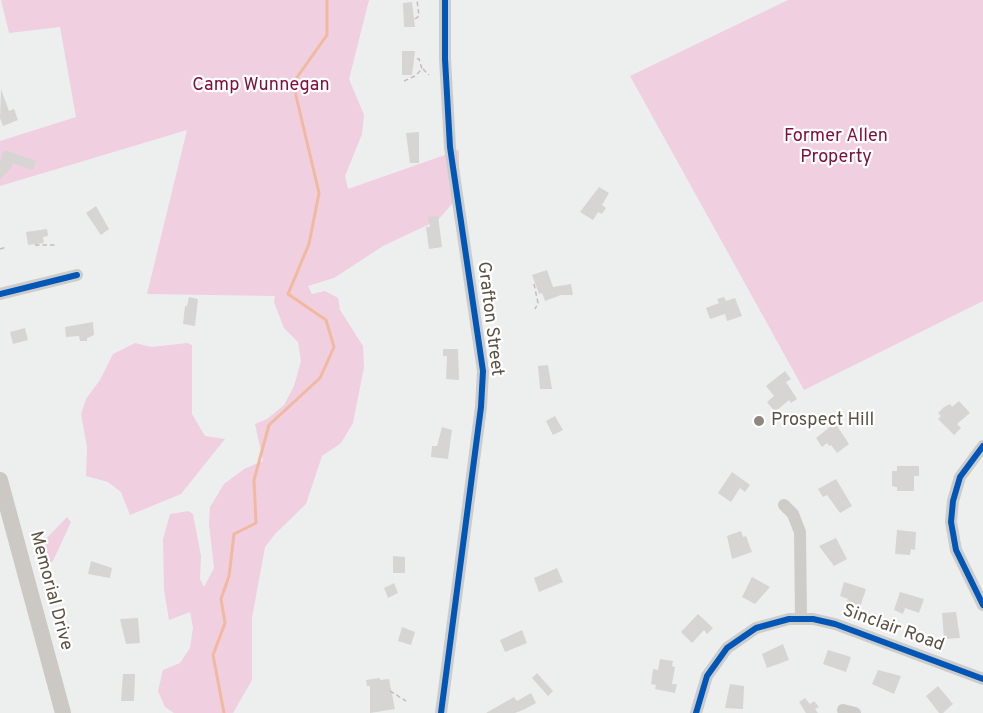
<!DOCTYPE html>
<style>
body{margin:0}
canvas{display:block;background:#edeeee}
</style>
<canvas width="983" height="713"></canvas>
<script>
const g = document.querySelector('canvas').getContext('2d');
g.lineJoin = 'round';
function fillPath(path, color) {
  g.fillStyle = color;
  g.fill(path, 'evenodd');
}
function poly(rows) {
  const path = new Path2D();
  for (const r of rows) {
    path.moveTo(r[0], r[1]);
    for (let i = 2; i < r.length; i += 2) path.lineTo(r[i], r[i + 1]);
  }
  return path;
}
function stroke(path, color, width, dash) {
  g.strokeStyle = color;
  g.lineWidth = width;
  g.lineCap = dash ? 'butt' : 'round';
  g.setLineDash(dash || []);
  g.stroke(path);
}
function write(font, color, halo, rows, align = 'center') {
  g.font = font + ' Overpass,sans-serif';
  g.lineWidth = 4.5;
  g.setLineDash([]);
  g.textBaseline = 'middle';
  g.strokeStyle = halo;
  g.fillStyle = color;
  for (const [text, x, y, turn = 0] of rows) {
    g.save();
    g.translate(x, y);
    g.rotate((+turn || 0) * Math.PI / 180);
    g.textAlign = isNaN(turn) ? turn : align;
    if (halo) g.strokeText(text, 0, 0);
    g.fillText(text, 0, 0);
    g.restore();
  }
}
const green = poly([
 [1,0,369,0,349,79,364,115,362,134,345,176,348,189,459,150,459,196,438,220,383,246,334,278,308,286,312,294,325,291,338,298,340,310,363,346,364,367,353,423,341,443,322,456,306,504,275,534,265,547,252,618,252,680,233,713,174,713,165,707,158,691,163,670,180,663,190,648,193,628,190,612,169,620,164,590,163,539,170,514,188,511,193,514,201,556,200,579,204,587,214,568,209,524,210,507,224,484,244,469,263,461,255,424,267,419,284,405,294,386,301,361,298,342,284,328,274,302,275,296,147,294,187,130,0,186,0,141,76,117,60,27,9,33],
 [788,0,983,0,983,301,804,390,630,76],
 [135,343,152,347,187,343,192,345,192,414,205,436,225,439,181,494,130,515,121,492,108,482,86,476,87,447,81,414,86,399,100,380,113,354],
 [67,517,71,522,53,561,47,566,39,546]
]);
const stream = poly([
 [224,713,213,655,225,623,221,599,229,576,234,534,256,523,254,480,269,425,320,378,334,347,326,320,288,294,309,244,319,193,293,83,327,35,327,0]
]);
const building = poly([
 [412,2,415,27,404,27,403,3],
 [402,51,415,51,412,75,402,75],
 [1,89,9,111,14,109,18,120,3,126,0,118],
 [419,132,419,163,410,163,406,133],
 [4,150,36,161,33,170,13,163,11,169,0,179,0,162],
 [599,187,609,193,602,205,606,208,602,214,598,212,593,220,580,212],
 [96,206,109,229,101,235,86,213],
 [438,216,442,247,429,249,426,227,430,227,428,217],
 [47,229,48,236,43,237,44,243,28,245,26,232],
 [547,270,553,287,571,284,573,295,561,295,545,301,542,293,539,294,532,275],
 [189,297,198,299,195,326,183,324,185,306,187,306],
 [724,297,726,301,735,298,742,316,727,321,725,314,710,319,706,308,719,303,717,299],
 [93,322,94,335,87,338,87,341,80,341,79,336,66,337,65,327],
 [25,328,28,340,13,344,10,332],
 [443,349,458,349,459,380,446,379,447,356,443,356],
 [548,365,552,389,540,389,538,366],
 [785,371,791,379,786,382,797,399,791,403,789,400,775,412,767,402,774,396,766,386],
 [959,401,970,413,957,424,961,428,954,435,938,419,941,416,938,413,944,407,950,404,952,407],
 [555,416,563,430,553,435,546,421],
 [835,423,849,444,837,453,831,445,829,446,827,443,822,447,816,438],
 [442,427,452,430,448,459,431,457,432,446,437,446],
 [897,466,919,466,919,476,914,476,914,491,897,491,897,487,892,486,892,471,897,471],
 [732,472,750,485,745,492,740,488,731,502,718,493],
 [836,479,852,506,840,513,827,495,823,497,818,489],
 [897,530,916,532,915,550,911,549,910,555,895,554],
 [741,531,743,537,746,536,752,552,732,559,727,536],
 [836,538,847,559,834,566,819,546],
 [393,556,405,557,405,573,393,573],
 [91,561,112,568,110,578,88,574],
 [557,568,563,582,539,592,534,578],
 [752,577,770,587,755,604,742,597],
 [844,582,866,589,860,607,846,603,848,599,840,596],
 [394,583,398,593,388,598,384,588],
 [900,592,924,599,919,613,905,608,903,614,894,610],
 [956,612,960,638,944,639,942,613],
 [698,614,713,628,707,634,704,630,692,643,681,632],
 [138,618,140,643,126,644,120,619],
 [402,627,415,632,411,645,398,641],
 [522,630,527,643,505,652,500,640],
 [783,644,789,660,767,668,762,654],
 [828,650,851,657,846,672,823,664],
 [660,659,673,661,672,666,675,667,672,684,677,684,675,693,655,689,656,685,651,684,653,669,658,670],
 [878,670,901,676,894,694,872,684],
 [537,673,553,691,548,696,532,678],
 [123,674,135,674,134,701,121,701],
 [380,678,380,680,389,679,395,709,370,713,370,686,367,686,366,680],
 [730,684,744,686,743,709,725,708],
 [938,686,953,704,943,713,939,713,926,696],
 [531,693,536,703,525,709,515,713,486,713,514,697,517,701],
 [805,698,810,704,814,701,819,707,815,709,818,713,806,713,799,702]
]);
const path = poly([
 [415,19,419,16,417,0],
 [423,69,429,75],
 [404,81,415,76,422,69,419,59,415,58],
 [35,245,55,245],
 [0,249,7,247],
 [534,284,538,303,535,309],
 [390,691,406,701]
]);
const minor = poly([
 [0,294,77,275],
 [983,446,960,477,953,501,951,522,956,550,983,605],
 [784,505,793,514,800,532,801,618],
 [843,710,855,713],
 [441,713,481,407,483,371,450,147,445,59,445,0],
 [696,713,707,676,727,648,756,628,789,619,813,619,835,624,983,679]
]);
const major = poly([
 [0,480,63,713]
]);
const cycleway = poly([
 [0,294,77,275],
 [983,446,960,477,953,501,951,522,956,550,983,605],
 [441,713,481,407,483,371,450,147,445,59,445,0],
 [696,713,707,676,727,648,756,628,789,619,813,619,835,624,983,679]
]);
const markers = [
 [759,421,6,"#8e887f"]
];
const parkNames = [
 ["Camp Wunnegan",261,86],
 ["Former Allen",836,137],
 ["Property",836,158]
];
const streetNames = [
 ["Grafton Street",489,319,83],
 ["Memorial Drive",50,591,75],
 ["Sinclair Road",893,629,20]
];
const poiNames = [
 ["Prospect Hill",771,421]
];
fillPath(green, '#f0cfe0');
stroke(stream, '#f1baa0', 3);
fillPath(building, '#d6d5d4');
stroke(path, '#c8babd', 1.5, [4.5, 3]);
stroke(minor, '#ceccc9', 12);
stroke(major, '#ccc9c4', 16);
stroke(cycleway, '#0057b8', 6);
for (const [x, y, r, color] of markers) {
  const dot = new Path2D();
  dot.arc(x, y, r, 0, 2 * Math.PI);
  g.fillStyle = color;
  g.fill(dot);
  stroke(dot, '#fff', 2);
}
write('18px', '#810f3c', '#fff', parkNames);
write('18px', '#5b5143', '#fff', streetNames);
write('18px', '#5b5143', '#fff', poiNames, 'left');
</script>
